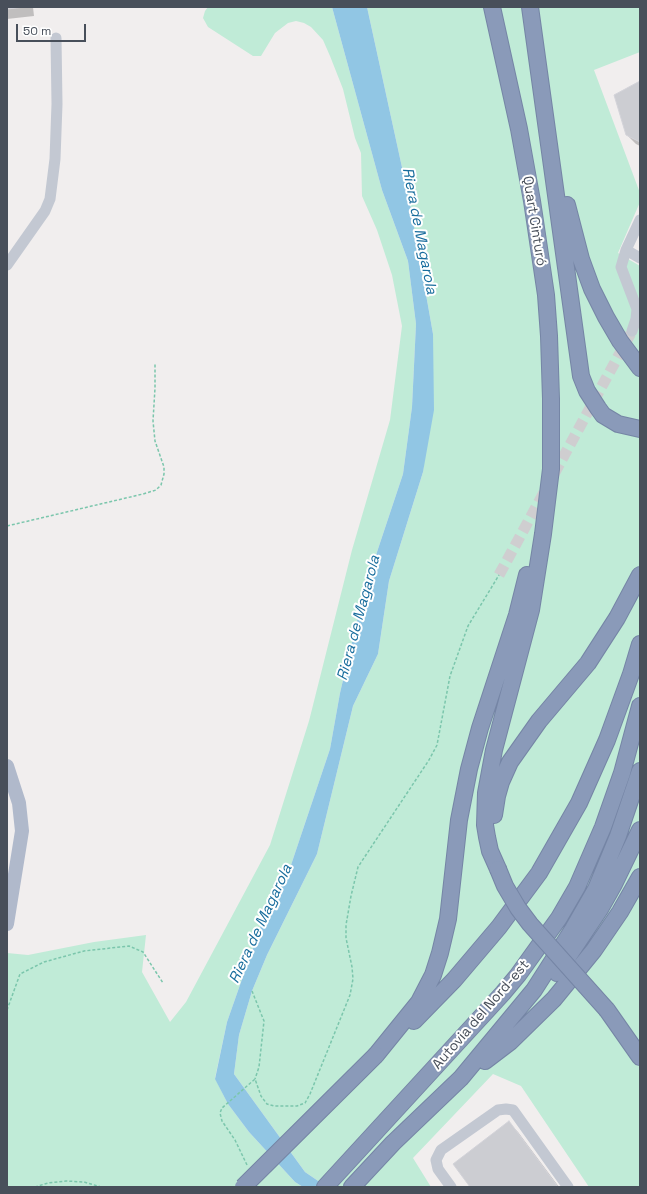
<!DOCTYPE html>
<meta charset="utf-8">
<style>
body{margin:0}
#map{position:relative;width:647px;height:1194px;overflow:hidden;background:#f1eeee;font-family:"Space Grotesk",sans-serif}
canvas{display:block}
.frame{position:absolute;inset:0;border:8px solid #484f5a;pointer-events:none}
.scale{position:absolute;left:16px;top:24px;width:70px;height:18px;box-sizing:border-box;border:2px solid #484f5a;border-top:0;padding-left:5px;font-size:12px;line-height:14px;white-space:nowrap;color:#484f5a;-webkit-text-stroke:3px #fff;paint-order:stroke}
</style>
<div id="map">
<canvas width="647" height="1194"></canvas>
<div class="frame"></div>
<div class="scale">50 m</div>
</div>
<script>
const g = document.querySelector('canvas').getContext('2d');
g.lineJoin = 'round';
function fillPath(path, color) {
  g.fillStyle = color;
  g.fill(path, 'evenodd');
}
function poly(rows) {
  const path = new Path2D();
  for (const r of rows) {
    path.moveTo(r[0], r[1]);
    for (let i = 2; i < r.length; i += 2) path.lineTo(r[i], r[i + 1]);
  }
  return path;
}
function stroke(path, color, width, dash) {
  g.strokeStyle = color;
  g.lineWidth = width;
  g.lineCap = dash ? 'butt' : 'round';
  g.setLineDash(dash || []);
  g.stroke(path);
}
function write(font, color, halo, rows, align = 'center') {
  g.font = font + ' "Space Grotesk",sans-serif';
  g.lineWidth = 4;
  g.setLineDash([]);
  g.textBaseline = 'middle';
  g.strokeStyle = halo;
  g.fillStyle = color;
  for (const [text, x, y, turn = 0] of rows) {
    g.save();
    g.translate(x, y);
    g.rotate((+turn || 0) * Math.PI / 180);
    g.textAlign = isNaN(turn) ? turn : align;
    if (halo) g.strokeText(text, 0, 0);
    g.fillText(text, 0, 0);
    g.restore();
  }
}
const green = poly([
 [208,7,332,7,382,190,408,261,416,324,412,407,403,474,364,591,340,693,330,749,290,868,261,925,227,1022,215,1078,228,1104,249,1132,295,1182,303,1187,7,1187,7,953,28,955,94,942,146,935,142,972,170,1022,186,1002,270,845,309,721,352,550,390,420,402,326,392,275,377,230,362,196,361,153,355,138,343,89,330,56,323,40,311,27,304,23,296,21,288,23,275,33,261,56,253,56,208,27,203,18,205,11],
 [367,7,640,7,640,52,594,70,640,193,640,202,618,253,640,266,640,1187,589,1187,521,1086,493,1074,413,1158,431,1187,327,1187,305,1172,234,1074,239,1035,252,991,267,955,317,854,353,706,378,654,389,581,423,472,433,334,410,204]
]);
const water = poly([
 [332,7,367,7,410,204,433,334,434,410,423,472,389,581,378,654,353,706,317,854,267,955,252,991,239,1035,234,1074,305,1172,327,1187,303,1187,295,1182,249,1132,228,1104,215,1079,227,1022,261,925,290,868,330,749,340,693,364,591,403,474,412,407,416,324,408,261,382,190]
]);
const shadow = poly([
 [7,7,33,7,34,16,7,19],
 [640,83,640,146,636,144,627,135],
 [509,1123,518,1132,559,1187,471,1187]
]);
const building = poly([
 [7,7,25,7,7,9,7,7],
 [640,81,640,142,626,135,614,95,640,81],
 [509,1121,558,1187,470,1187,453,1164,509,1121]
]);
const minorTunnel = poly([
 [499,575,632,331]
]);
const path = poly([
 [7,526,143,494,156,490,161,485,164,474,164,467,155,441,153,421,155,388,155,363],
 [252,991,264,1021,259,1067,255,1079],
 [7,1010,20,974,44,962,84,951,129,946,143,952,163,983],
 [7,1079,7,1092],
 [247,1165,235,1140,222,1121,220,1113,222,1108,255,1079,261,1096,267,1104,274,1106,297,1106,305,1103,310,1094,350,995,353,979,352,967,346,938,346,925,351,896,358,867,429,760,437,745,450,676,468,626,499,575],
 [35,1187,48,1183,66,1181,84,1182,101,1187]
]);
const minor = poly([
 [626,250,640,258],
 [7,265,45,211,50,199,55,159,57,104,56,38],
 [632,331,636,319,637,309,621,267,626,250,640,220],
 [451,1187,438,1169,436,1160,441,1150,498,1110,506,1109,513,1110,568,1187]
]);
const major = poly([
 [7,766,19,803,22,831,7,924]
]);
const highway = poly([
 [492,7,519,129,532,201,546,295,549,336,551,399,551,469,543,534,531,610,494,750,486,793,485,825,487,837,490,851,498,869],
 [530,7,581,376,587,391,598,408,603,415,618,424,640,429],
 [567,205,581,259,592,289,606,317,620,341,640,368],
 [494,815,497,796,501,782,510,762,539,721,588,663,617,618,640,575],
 [557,973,600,909,614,884,640,830],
 [607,1010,640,1057],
 [414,1021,454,980,499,927,539,873,579,803,607,740,631,674,640,644],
 [376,1055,419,1002,433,975,440,953,448,919,459,820,469,769,480,728,517,615,527,575],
 [485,1061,510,1042,554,999,594,950,620,912,640,877],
 [325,1187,503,993,518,975,559,918,577,887,603,827,622,773,640,706],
 [352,1187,393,1143,461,1078,534,990,573,929,596,889,618,836,640,771]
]);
const highwayBridge = poly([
 [498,869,505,886,518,908,530,924,607,1010],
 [243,1187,376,1055]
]);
const streetNames = [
 ["Quart Cinturó",534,221,81],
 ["Autovia del Nord-est",481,1015,-49]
];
const waterNames = [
 ["Riera de Magarola",419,231,79],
 ["Riera de Magarola",359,618,-75],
 ["Riera de Magarola",261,924,-65]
];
fillPath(green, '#c0ebd7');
fillPath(water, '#91c6e4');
fillPath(shadow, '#0003');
fillPath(building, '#cccdd2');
stroke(building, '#d3d3d9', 1);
stroke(minorTunnel, '#cfced0', 11, [11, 5.5]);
stroke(highway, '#7585a5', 18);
stroke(path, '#7bc6ac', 1.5, [3, 2]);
stroke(minor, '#c3c8d2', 11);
stroke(major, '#b0b9cb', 14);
stroke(highway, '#8a9ab9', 16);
stroke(highwayBridge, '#7585a5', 18, []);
stroke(highwayBridge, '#8a9ab9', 16);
write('14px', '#484f5a', '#fff', streetNames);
write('italic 15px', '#186d9d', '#fff', waterNames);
</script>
